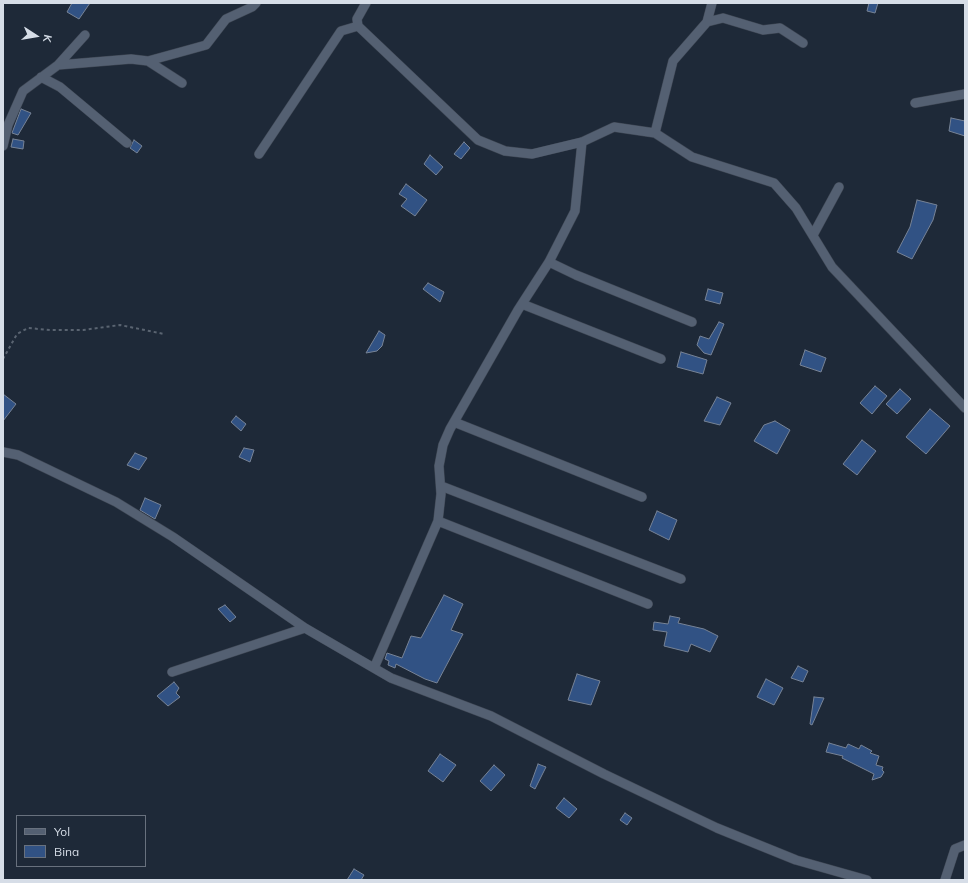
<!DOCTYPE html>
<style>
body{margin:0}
#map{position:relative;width:968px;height:883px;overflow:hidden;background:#1e2938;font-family:Mulish,sans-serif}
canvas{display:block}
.frame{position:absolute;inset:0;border:4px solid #d6dde7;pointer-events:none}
.legend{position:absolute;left:16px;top:815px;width:130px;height:52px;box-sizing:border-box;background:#1e2938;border:1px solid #68717e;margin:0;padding:5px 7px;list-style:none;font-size:12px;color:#d6dde7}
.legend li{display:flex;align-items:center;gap:8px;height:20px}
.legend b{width:20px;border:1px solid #68717e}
.north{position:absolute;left:16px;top:16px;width:40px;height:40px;-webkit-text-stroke:3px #1e2938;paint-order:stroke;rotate:102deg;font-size:11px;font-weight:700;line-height:16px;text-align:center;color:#d6dde7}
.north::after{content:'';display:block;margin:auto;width:14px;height:18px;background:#d6dde7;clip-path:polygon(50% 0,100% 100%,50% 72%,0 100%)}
</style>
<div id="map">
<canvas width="968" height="883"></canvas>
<div class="frame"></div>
<ul class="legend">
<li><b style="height:5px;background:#546072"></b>Yol</li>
<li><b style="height:11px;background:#315284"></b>Bina</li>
</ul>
<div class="north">K</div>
</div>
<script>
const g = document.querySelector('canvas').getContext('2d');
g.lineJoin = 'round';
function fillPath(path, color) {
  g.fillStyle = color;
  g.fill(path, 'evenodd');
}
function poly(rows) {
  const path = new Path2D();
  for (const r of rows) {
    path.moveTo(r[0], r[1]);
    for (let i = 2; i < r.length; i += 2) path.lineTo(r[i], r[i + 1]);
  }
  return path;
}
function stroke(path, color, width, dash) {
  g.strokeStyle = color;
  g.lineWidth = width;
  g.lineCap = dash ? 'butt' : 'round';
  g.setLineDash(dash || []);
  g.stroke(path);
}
const building = poly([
 [72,3,90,3,79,19,67,12,72,3],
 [869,3,878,3,875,13,867,11,869,3],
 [21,109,31,113,18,135,12,133,21,109],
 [951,118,965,121,965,136,949,131,951,118],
 [13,139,24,141,23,149,11,147,13,139],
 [134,140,142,146,137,153,130,148,134,140],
 [464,142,470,148,461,159,454,154,464,142],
 [430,155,443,167,436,175,424,164,430,155],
 [406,184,427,200,415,216,401,206,407,199,399,194,406,184],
 [917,200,937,205,933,220,912,259,897,252,910,227,917,200],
 [428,283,444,292,440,302,423,289,428,283],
 [708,289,723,293,720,304,705,300,708,289],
 [719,322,724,324,711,355,704,353,697,345,700,336,709,339,719,322],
 [379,331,385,335,382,346,377,351,366,353,379,331],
 [805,350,826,358,821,372,800,365,805,350],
 [681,352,707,360,703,374,677,367,681,352],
 [875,386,887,396,872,414,860,403,875,386],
 [900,389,911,399,897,414,886,404,900,389],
 [3,394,16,404,3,421,3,394],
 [717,397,731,403,720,425,704,421,717,397],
 [930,409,950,426,926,454,906,437,930,409],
 [236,416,246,424,241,431,231,422,236,416],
 [775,421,790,430,777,454,754,441,764,425,775,421],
 [862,440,876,451,857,475,843,464,862,440],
 [244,448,254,450,250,462,239,457,244,448],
 [135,453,147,458,139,470,127,465,135,453],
 [145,498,161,505,155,519,140,510,145,498],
 [657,511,677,520,669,540,649,530,657,511],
 [444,595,463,604,451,630,463,634,437,683,425,679,396,664,395,668,388,665,389,661,385,659,387,653,402,658,411,636,421,638,444,595],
 [225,605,236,617,230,622,218,609,225,605],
 [670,616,680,618,678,623,704,629,718,636,710,652,691,644,688,652,664,646,667,632,653,630,654,622,668,624,670,616],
 [798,666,808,671,803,682,791,678,798,666],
 [577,674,600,681,591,705,568,700,577,674],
 [766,679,783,688,774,705,757,697,766,679],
 [174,682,179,688,176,693,180,697,168,706,157,696,174,682],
 [814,697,824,698,812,725,810,724,814,697],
 [829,743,846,748,848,744,859,749,861,745,872,751,870,753,879,756,876,765,883,767,882,770,884,772,881,777,872,780,874,774,842,758,843,756,826,752,829,743],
 [440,754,456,765,443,782,428,771,440,754],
 [538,764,546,767,535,789,530,786,538,764],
 [494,765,505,775,491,791,480,781,494,765],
 [564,798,577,809,569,818,556,808,564,798],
 [625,813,632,818,627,825,620,820,625,813],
 [354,869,364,875,361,880,347,880,354,869]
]);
const path = poly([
 [3,359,17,334,28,328,50,330,83,330,120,325,164,334]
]);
const minor = poly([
 [366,3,357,19,358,26,478,140,505,151,532,154,582,142,614,127,655,133,692,157,774,183,796,208,832,267,965,408],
 [707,22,723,18,763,30,780,28,803,43],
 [148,61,182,83],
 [58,65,131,59,148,61,188,50,206,45,226,19,252,7,256,3],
 [41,77,60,87,127,143],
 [915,103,965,94],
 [655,133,673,61,707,22,712,3],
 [3,146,8,125,23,91,58,65,85,35],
 [259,154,341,31,358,26],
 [813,235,839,187],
 [549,262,576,275,692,322],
 [522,304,661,359],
 [454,422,642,497],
 [3,452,18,455,116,502,173,537,305,628,391,678,491,716,604,774,717,828,796,860,867,880],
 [441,486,681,579],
 [438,521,648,604],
 [374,668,438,521,441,494,439,466,443,445,450,429,518,310,549,262,575,211,582,142],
 [172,672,305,628],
 [945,880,955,849,965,845]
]);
fillPath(building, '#315284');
stroke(building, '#778396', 1);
stroke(minor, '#3e4653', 10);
stroke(path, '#5a6471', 2, [3, 3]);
stroke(minor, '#546072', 9);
</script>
